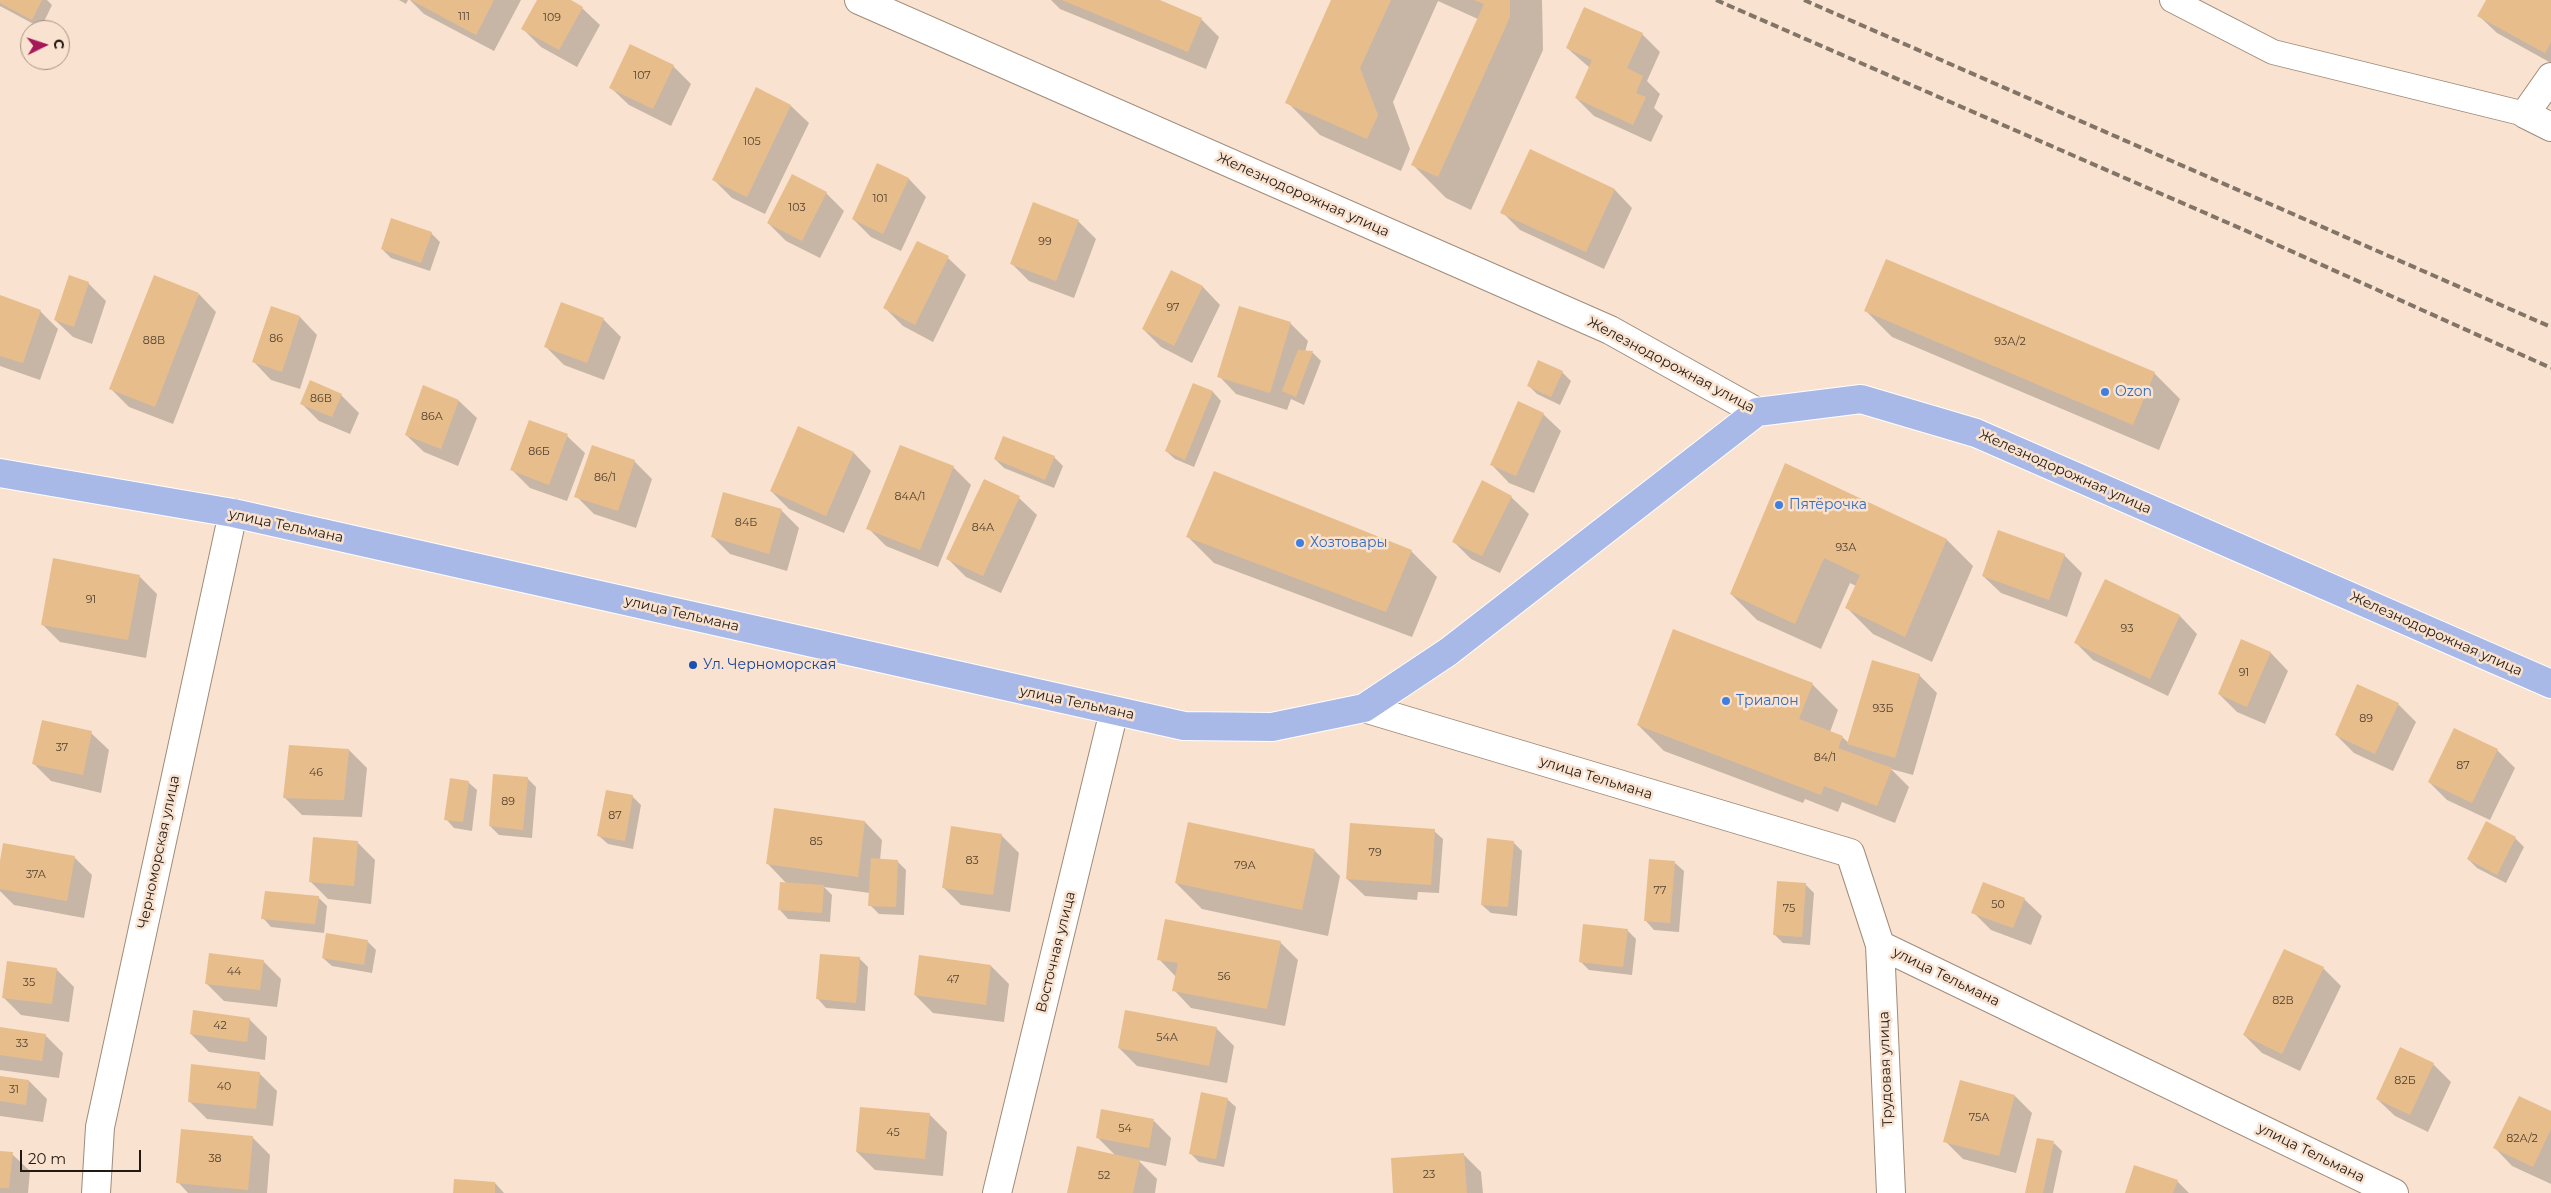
<!DOCTYPE html>
<meta charset="utf-8">
<style>
body{margin:0}
#map{position:relative;width:2551px;height:1193px;overflow:hidden;background:#f9e3d0;font-family:Montserrat,sans-serif}
canvas{display:block}
.north{position:absolute;left:20px;top:20px;width:50px;height:50px;box-sizing:border-box;background:#f9e3d0;border:1px solid #a39284;border-radius:50%;rotate:86deg;font-size:14px;font-weight:700;line-height:20px;text-align:center;color:#211912}
.north::after{content:'';display:block;margin:auto;width:18px;height:22px;background:#a71858;clip-path:polygon(50% 0,100% 100%,50% 72%,0 100%)}
.scale{position:absolute;left:20px;top:1150px;width:121px;height:22px;box-sizing:border-box;border:2px solid #211912;border-top:0;padding-left:6px;font-size:15px;line-height:18px;white-space:nowrap;color:#211912;-webkit-text-stroke:4px #f9e3d0;paint-order:stroke}
</style>
<div id="map">
<canvas width="2551" height="1193"></canvas>
<div class="north">С</div>
<div class="scale">20 m</div>
</div>
<script>
const g = document.querySelector('canvas').getContext('2d');
g.lineJoin = 'round';
function fillPath(path, color) {
  g.fillStyle = color;
  g.fill(path, 'evenodd');
}
function poly(rows) {
  const path = new Path2D();
  for (const r of rows) {
    path.moveTo(r[0], r[1]);
    for (let i = 2; i < r.length; i += 2) path.lineTo(r[i], r[i + 1]);
  }
  return path;
}
function stroke(path, color, width, dash) {
  g.strokeStyle = color;
  g.lineWidth = width;
  g.lineCap = dash ? 'butt' : 'round';
  g.setLineDash(dash || []);
  g.stroke(path);
}
function write(font, color, halo, rows, align = 'center') {
  g.font = font + ' Montserrat,sans-serif';
  g.lineWidth = 5;
  g.setLineDash([]);
  g.textBaseline = 'middle';
  g.strokeStyle = halo;
  g.fillStyle = color;
  for (const [text, x, y, turn = 0] of rows) {
    g.save();
    g.translate(x, y);
    g.rotate((+turn || 0) * Math.PI / 180);
    g.textAlign = isNaN(turn) ? turn : align;
    if (halo) g.strokeText(text, 0, 0);
    g.fillText(text, 0, 0);
    g.restore();
  }
}
const shadow = poly([
 [0,0,47,0,52,5,41,28,0,6],
 [399,0,408,0,406,4],
 [410,0,521,0,494,51,424,14],
 [539,0,568,0,582,8,600,25,577,67,541,47,523,29],
 [1051,0,1156,0,1201,19,1219,37,1206,69,1060,9],
 [1332,0,1542,0,1543,50,1471,210,1446,198,1413,165,1478,19,1438,1,1393,102,1410,149,1401,171,1320,135,1287,102],
 [2487,0,2551,0,2551,63,2497,33,2479,16],
 [1642,34,1660,52,1647,81,1660,94,1654,108,1663,116,1651,142,1594,116,1576,98,1590,68,1567,48],
 [673,66,691,84,671,126,629,105,611,88],
 [757,89,791,106,809,123,765,214,732,198,714,180],
 [1530,151,1615,190,1632,208,1604,269,1520,230,1502,212],
 [878,165,909,179,926,197,901,251,871,237,853,219],
 [826,193,844,211,820,258,786,241,768,223],
 [1078,221,1096,239,1074,298,1029,281,1011,263],
 [431,233,440,242,430,271,391,258,382,249],
 [948,258,966,275,933,342,903,326,885,308],
 [1171,272,1203,287,1220,305,1192,363,1161,347,1143,329],
 [88,283,106,301,92,344,73,337,55,320],
 [199,294,216,312,173,424,129,407,111,389],
 [0,297,40,311,58,329,40,380,0,366],
 [272,308,300,317,317,335,300,389,271,380,254,362],
 [1866,311,2154,373,2180,399,2159,450,1892,337],
 [603,319,621,337,604,380,564,365,546,347],
 [1290,323,1308,341,1305,352,1313,353,1321,361,1304,405,1291,399,1287,410,1236,394,1219,376],
 [1562,372,1571,381,1560,405,1537,394,1528,385],
 [1194,384,1213,392,1221,401,1194,467,1175,459,1166,451],
 [341,395,359,413,350,434,319,421,301,403],
 [459,401,477,418,458,466,424,452,406,435],
 [1543,414,1561,431,1534,493,1509,483,1492,465],
 [567,436,585,453,567,501,530,488,512,470],
 [854,453,871,471,844,533,789,509,771,491],
 [1054,457,1063,466,1054,488,1004,468,995,459],
 [634,461,652,479,636,528,594,514,576,496],
 [1786,464,1947,540,1973,566,1932,662,1873,634,1847,608,1856,586,1850,583,1821,649,1757,620,1731,594],
 [953,467,971,485,938,567,886,546,868,528],
 [984,481,1019,498,1037,515,1001,593,966,577,948,559],
 [1511,497,1529,514,1500,573,1471,559,1453,541],
 [781,510,799,528,787,571,730,554,712,536],
 [1188,537,1411,551,1437,577,1412,637,1214,563],
 [2064,555,2082,573,2067,617,2001,593,1983,576],
 [139,576,157,594,146,658,60,642,42,624],
 [2180,616,2197,634,2168,696,2093,660,2076,643],
 [2242,641,2271,653,2288,671,2265,724,2237,712,2219,694],
 [1919,675,1937,693,1913,775,1891,769,1909,787,1895,823,1842,802,1838,812,1805,799,1803,803,1664,751,1638,725,1812,684,1838,710,1830,732,1842,737,1849,743],
 [2398,704,2416,722,2393,771,2354,753,2336,735],
 [91,733,109,750,101,793,51,781,33,763],
 [290,746,349,750,367,768,362,817,302,815,284,797],
 [2497,750,2515,768,2490,820,2447,800,2429,782],
 [527,778,536,787,532,838,499,835,490,826],
 [468,782,477,790,472,831,454,828,446,819],
 [632,796,641,805,633,849,608,844,599,836],
 [865,822,882,840,880,860,897,861,906,870,904,915,879,914,870,905,870,893,824,887,832,895,830,922,788,919,780,910,787,884,768,864],
 [1434,831,1443,839,1439,893,1418,892,1417,900,1365,896,1347,879],
 [1001,835,1019,853,1010,912,961,905,943,887],
 [2515,838,2524,847,2506,883,2477,868,2468,859],
 [357,842,375,860,371,904,328,899,310,881],
 [1513,842,1522,851,1517,916,1491,913,1482,905],
 [1314,850,1340,876,1328,936,1202,909,1176,883],
 [74,857,92,875,84,918,14,905,0,891,0,868],
 [1675,863,1684,871,1679,932,1654,930,1646,921],
 [1805,884,1814,893,1810,945,1783,943,1774,934],
 [318,897,327,906,324,933,271,927,263,918],
 [2024,899,2042,916,2031,945,1991,930,1973,912],
 [1627,930,1636,939,1632,975,1589,970,1580,961],
 [368,942,376,950,372,973,332,966,323,958],
 [1280,942,1298,960,1285,1026,1191,1008,1174,990,1176,977,1159,959],
 [920,957,991,966,1009,984,1004,1022,933,1013,915,995],
 [859,958,868,967,865,1011,826,1008,818,999],
 [263,961,281,979,277,1007,224,1001,206,983],
 [2323,968,2341,986,2300,1071,2262,1053,2244,1035],
 [56,969,74,987,69,1022,21,1015,3,997],
 [249,1019,267,1037,265,1060,209,1052,191,1034],
 [0,1028,45,1035,63,1053,59,1078,0,1070],
 [1216,1028,1234,1046,1227,1083,1137,1066,1119,1048],
 [2433,1064,2451,1082,2428,1132,2395,1116,2377,1099],
 [259,1073,277,1091,273,1126,207,1119,189,1101],
 [0,1077,29,1081,47,1099,43,1122,0,1116],
 [2015,1096,2032,1113,2016,1173,1963,1159,1945,1141],
 [1227,1099,1236,1107,1224,1167,1199,1162,1190,1153],
 [2551,1113,2551,1184,2512,1166,2495,1148],
 [929,1114,947,1132,943,1176,875,1170,857,1152],
 [1154,1121,1171,1138,1166,1166,1138,1160,1157,1179,1155,1193,1068,1193,1116,1156,1097,1137],
 [252,1137,270,1155,267,1193,188,1193,178,1182],
 [2054,1143,2062,1151,2053,1193,2026,1193],
 [0,1152,12,1154,30,1171,28,1193,0,1193],
 [1463,1154,1481,1172,1483,1193,1394,1193],
 [2177,1181,2189,1193,2126,1193],
 [495,1183,504,1193,454,1193]
]);
const building = poly([
 [0,0,42,0,32,20,0,3],
 [411,0,494,0,476,35],
 [537,0,571,0,583,7,559,50,521,29],
 [1062,0,1160,0,1202,18,1188,52],
 [1331,0,1391,0,1360,68,1378,115,1367,139,1285,103],
 [1474,0,1510,0,1510,17,1438,177,1411,165,1484,4],
 [2486,0,2551,0,2551,42,2545,53,2477,16],
 [1584,7,1643,33,1627,68,1643,76,1636,93,1646,97,1633,125,1575,98,1592,60,1566,48],
 [630,44,674,65,653,109,609,88],
 [756,87,791,105,747,197,712,180],
 [1530,149,1615,189,1586,252,1500,213],
 [877,163,909,178,883,234,852,219],
 [792,174,827,192,802,241,767,223],
 [1033,202,1079,220,1056,281,1010,264],
 [391,218,432,232,421,263,381,249],
 [917,241,949,256,915,325,883,308],
 [1886,259,2155,372,2133,425,1864,311],
 [1171,270,1203,286,1174,346,1142,329],
 [69,275,89,282,74,327,54,320],
 [154,275,199,293,155,407,109,389],
 [0,295,41,310,23,363,0,356],
 [561,302,604,318,587,363,544,347],
 [271,306,300,316,282,372,252,362],
 [1239,306,1291,322,1270,393,1217,377],
 [1298,350,1313,351,1296,397,1282,391],
 [1538,360,1563,371,1551,397,1527,386],
 [310,380,342,394,332,417,300,404],
 [1193,383,1213,391,1185,460,1165,451],
 [423,385,459,400,441,449,405,435],
 [1518,401,1544,413,1516,476,1490,465],
 [529,420,568,434,549,485,510,470],
 [798,426,854,452,826,516,770,491],
 [1003,436,1055,456,1045,480,994,459],
 [592,445,635,460,618,511,574,497],
 [900,445,954,466,920,550,866,529],
 [1785,463,1947,539,1905,637,1845,608,1860,575,1824,558,1795,624,1730,594],
 [1214,471,1412,550,1386,612,1186,537],
 [984,479,1020,496,983,576,946,559],
 [1482,480,1512,496,1482,556,1452,542],
 [723,492,782,509,769,554,711,537],
 [1998,530,2065,554,2049,600,1982,576],
 [53,558,140,575,128,640,41,625],
 [2105,579,2180,615,2150,679,2074,643],
 [1673,629,1813,683,1799,719,1843,736,1838,748,1892,768,1877,806,1824,786,1821,795,1637,725],
 [2241,639,2271,652,2247,707,2218,694],
 [1872,660,1920,674,1895,758,1847,744],
 [2357,684,2399,703,2375,754,2335,735],
 [42,720,92,731,83,775,32,764],
 [2454,728,2498,749,2472,803,2428,782],
 [289,745,349,749,344,800,283,798],
 [493,774,528,777,523,830,489,826],
 [450,778,469,781,463,822,444,820],
 [606,790,633,795,625,841,597,836],
 [774,808,865,821,858,877,766,864],
 [2486,821,2516,837,2497,875,2467,859],
 [1188,822,1315,849,1302,910,1175,883],
 [1350,823,1435,829,1431,885,1346,879],
 [951,826,1002,834,993,895,942,888],
 [313,837,358,841,354,886,309,882],
 [1487,838,1514,841,1508,907,1481,905],
 [3,843,75,856,67,901,0,889,0,861],
 [871,858,898,860,896,907,868,906],
 [1649,859,1675,861,1670,923,1644,921],
 [1777,881,1806,883,1802,937,1773,935],
 [780,882,824,885,822,913,778,910],
 [1983,882,2025,898,2013,928,1971,913],
 [265,891,319,896,315,924,261,919],
 [1165,919,1281,941,1267,1009,1172,991,1178,963,1157,960],
 [1583,924,1628,929,1623,967,1579,962],
 [326,933,368,940,364,965,322,958],
 [2284,949,2324,967,2282,1054,2243,1035],
 [209,953,264,960,260,990,205,984],
 [820,954,860,957,856,1003,816,999],
 [919,955,991,965,986,1005,914,995],
 [7,961,57,968,52,1004,2,998],
 [193,1010,250,1018,247,1042,190,1034],
 [1125,1010,1217,1027,1209,1066,1118,1048],
 [0,1027,46,1034,42,1061,0,1055],
 [2400,1047,2434,1063,2410,1115,2376,1099],
 [191,1064,260,1072,256,1109,188,1102],
 [0,1076,29,1080,26,1105,0,1101],
 [1960,1080,2015,1095,1999,1156,1943,1142],
 [1201,1092,1228,1098,1216,1159,1189,1154],
 [2519,1096,2551,1111,2551,1129,2533,1167,2493,1148],
 [860,1107,930,1113,925,1159,856,1152],
 [1101,1109,1154,1119,1149,1148,1096,1138],
 [181,1129,253,1136,248,1190,176,1183],
 [2037,1138,2054,1141,2043,1193,2025,1193],
 [1077,1146,1140,1160,1133,1193,1067,1193],
 [0,1151,13,1152,9,1188,0,1188],
 [1464,1153,1467,1193,1393,1193,1391,1158],
 [2134,1165,2178,1180,2173,1193,2125,1193],
 [454,1179,495,1182,495,1193,453,1193]
]);
const service = poly([
 [2172,0,2273,52,2525,114]
]);
const minor = poly([
 [859,0,1610,330,1757,412],
 [2551,77,2525,114,2551,127],
 [1364,708,1850,853,1880,945,2394,1193],
 [1880,945,1891,1193],
 [96,1193,100,1127,233,513],
 [997,1193,1114,711]
]);
const primary = poly([
 [0,473,233,513,1184,726,1272,727,1364,708,1448,652,1757,412,1861,399,1976,433,2551,684]
]);
const rail = poly([
 [1716,0,2242,229,2551,368],
 [1804,0,2551,327]
]);
const markers = [
 [2105,392,5,"#3f7fe0"],
 [1779,505,5,"#3f7fe0"],
 [1300,543,5,"#3f7fe0"],
 [693,665,5,"#1a4fb4"],
 [1726,701,5,"#3f7fe0"]
];
const numberNames = [
 ["111",464,17],
 ["109",552,18],
 ["107",642,76],
 ["105",752,142],
 ["101",880,199],
 ["103",797,208],
 ["99",1045,242],
 ["97",1173,308],
 ["86",276,339],
 ["88В",154,341],
 ["93А/2",2010,342],
 ["86В",321,399],
 ["86А",432,417],
 ["86Б",539,452],
 ["86/1",605,478],
 ["84А/1",910,497],
 ["84Б",746,523],
 ["84А",983,528],
 ["93А",1846,548],
 ["91",91,600],
 ["93",2127,629],
 ["91",2244,673],
 ["93Б",1883,709],
 ["89",2366,719],
 ["37",62,748],
 ["84/1",1825,758],
 ["87",2463,766],
 ["46",316,773],
 ["89",508,802],
 ["87",615,816],
 ["85",816,842],
 ["79",1375,853],
 ["83",972,861],
 ["79А",1245,866],
 ["37А",36,875],
 ["77",1660,891],
 ["50",1998,905],
 ["75",1789,909],
 ["44",234,972],
 ["56",1224,977],
 ["47",953,980],
 ["35",29,983],
 ["82В",2283,1001],
 ["42",220,1026],
 ["54А",1167,1038],
 ["33",22,1044],
 ["82Б",2405,1081],
 ["40",224,1087],
 ["31",14,1090],
 ["75А",1979,1118],
 ["54",1125,1129],
 ["45",893,1133],
 ["82А/2",2522,1139],
 ["38",215,1159],
 ["23",1429,1175],
 ["52",1104,1176]
];
const streetNames = [
 ["Железнодорожная улица",1303,195,24],
 ["Железнодорожная улица",1671,365,28],
 ["Железнодорожная улица",2065,472,24],
 ["улица Тельмана",286,526,12],
 ["улица Тельмана",682,614,13],
 ["Железнодорожная улица",2436,634,24],
 ["улица Тельмана",1077,703,12],
 ["улица Тельмана",1596,778,17],
 ["Черноморская улица",159,852,-78],
 ["Восточная улица",1056,952,-76],
 ["улица Тельмана",1946,977,26],
 ["Трудовая улица",1886,1069,-92],
 ["улица Тельмана",2311,1153,26]
];
const shopNames = [
 ["Ozon",2115,392],
 ["Пятёрочка",1789,505],
 ["Хозтовары",1310,543],
 ["Триалон",1736,701]
];
const transitNames = [
 ["Ул. Черноморская",703,665]
];
fillPath(shadow, '#0003');
fillPath(building, '#e8bd8c');
stroke(service, '#9f8b7a', 26);
stroke(minor, '#9f8b7a', 30);
stroke(primary, '#fff', 30);
stroke(service, '#fff', 24);
stroke(minor, '#fff', 28);
stroke(primary, '#a9b9e7', 28);
stroke(rail, '#827467', 4, [8, 4]);
for (const [x, y, r, color] of markers) {
  const dot = new Path2D();
  dot.arc(x, y, r, 0, 2 * Math.PI);
  g.fillStyle = color;
  g.fill(dot);
  stroke(dot, '#f9e3d0', 2);
}
write('11px', '#534230', null, numberNames);
write('14px', '#211912', '#f9e3d0', streetNames);
write('14px', '#366cbe', '#f9e3d0', shopNames, 'left');
write('14px', '#164399', '#f9e3d0', transitNames, 'left');
</script>
